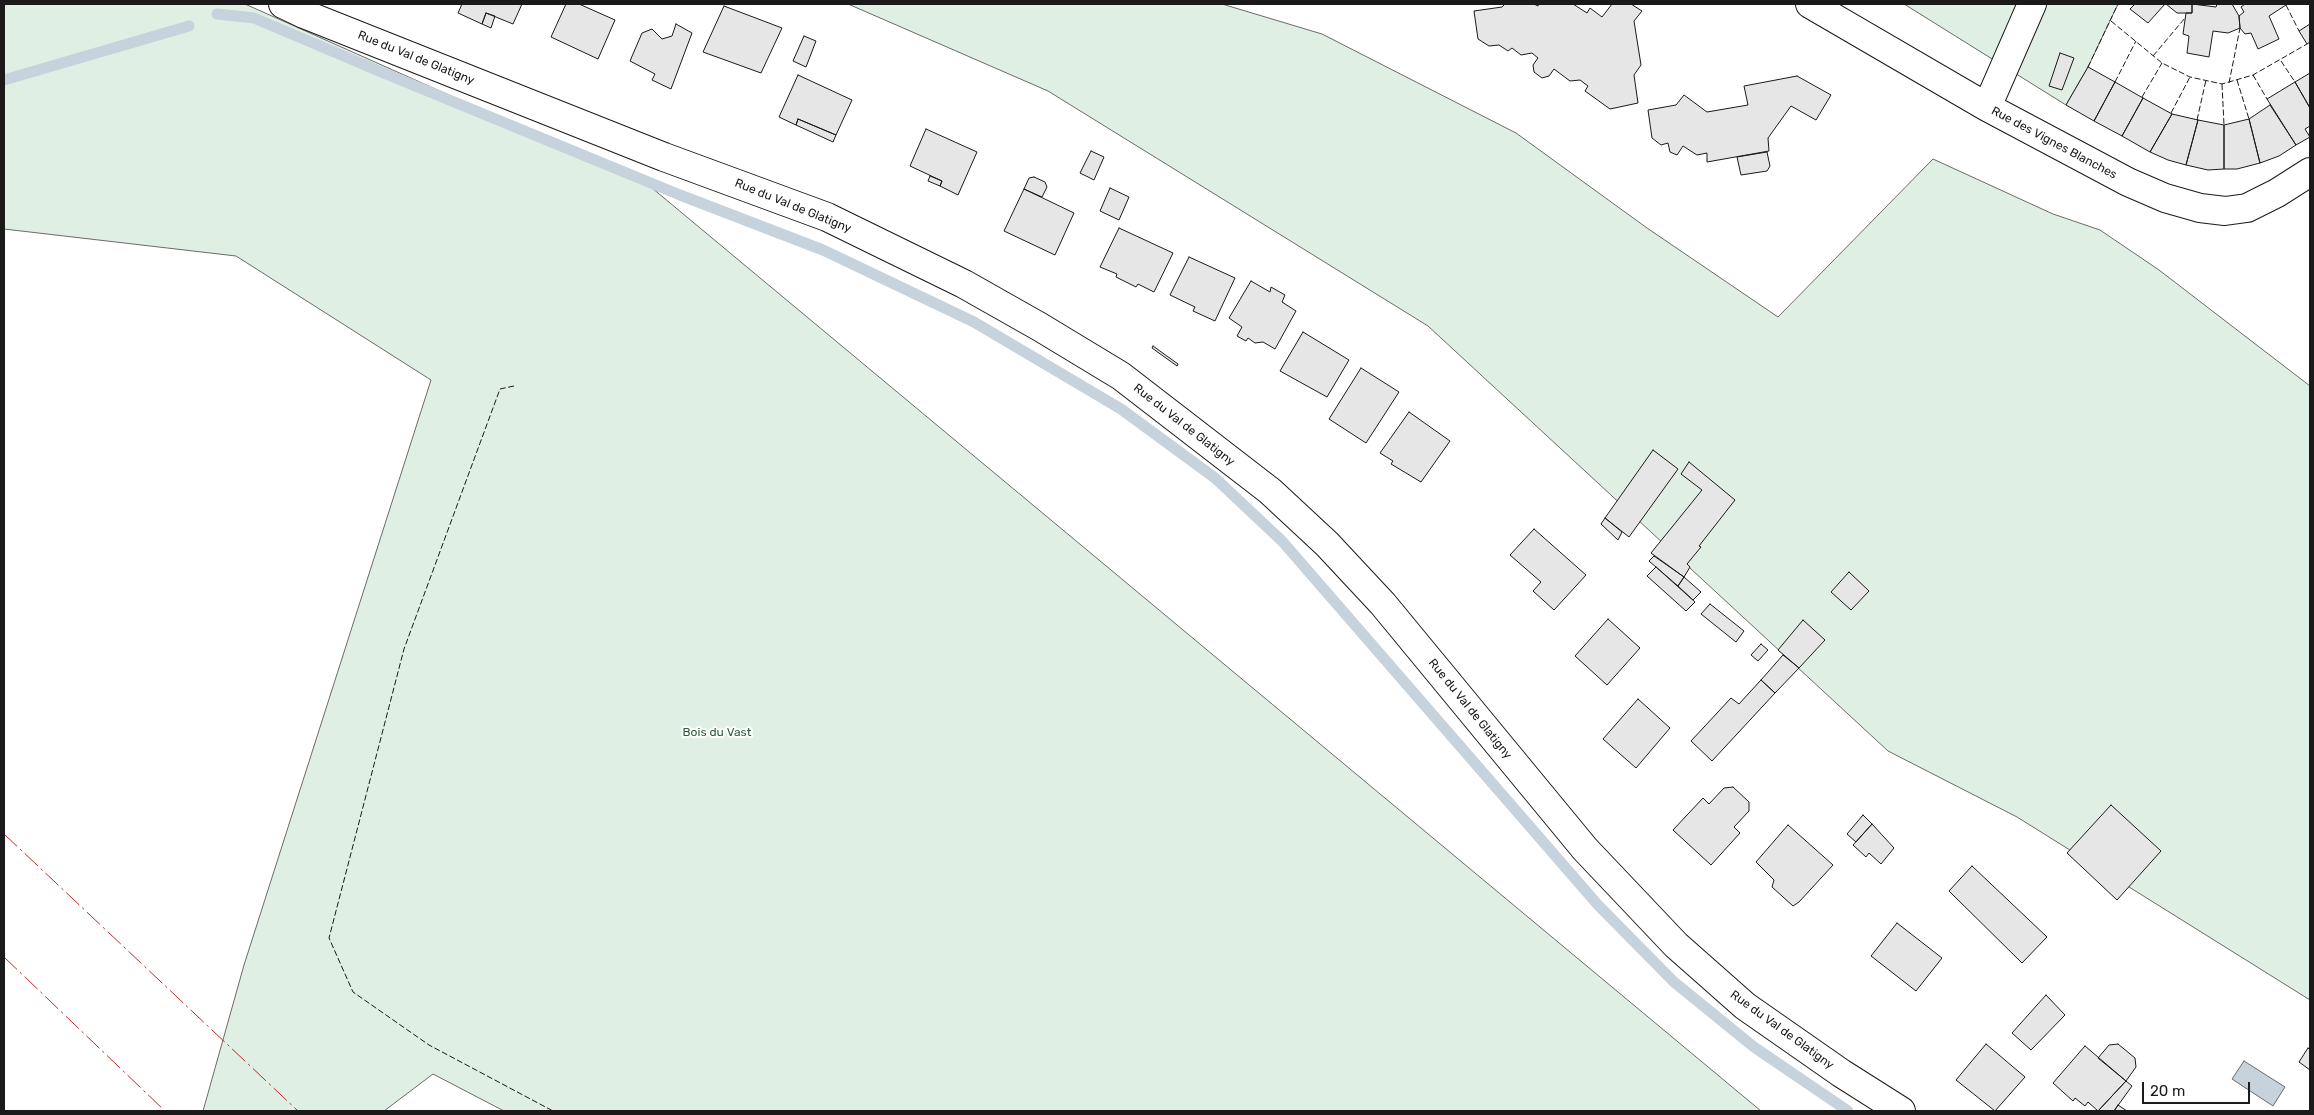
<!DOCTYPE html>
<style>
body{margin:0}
#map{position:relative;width:2314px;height:1115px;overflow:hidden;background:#fff;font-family:Rubik,sans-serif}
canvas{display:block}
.frame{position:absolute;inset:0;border:5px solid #1a1a1a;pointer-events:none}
.scale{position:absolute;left:2142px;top:1082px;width:108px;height:22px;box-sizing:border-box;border:2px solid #1a1a1a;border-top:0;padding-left:6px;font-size:15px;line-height:18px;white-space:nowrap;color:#1a1a1a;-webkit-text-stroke:4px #fff;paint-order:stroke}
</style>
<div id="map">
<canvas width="2314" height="1115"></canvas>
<div class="frame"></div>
<div class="scale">20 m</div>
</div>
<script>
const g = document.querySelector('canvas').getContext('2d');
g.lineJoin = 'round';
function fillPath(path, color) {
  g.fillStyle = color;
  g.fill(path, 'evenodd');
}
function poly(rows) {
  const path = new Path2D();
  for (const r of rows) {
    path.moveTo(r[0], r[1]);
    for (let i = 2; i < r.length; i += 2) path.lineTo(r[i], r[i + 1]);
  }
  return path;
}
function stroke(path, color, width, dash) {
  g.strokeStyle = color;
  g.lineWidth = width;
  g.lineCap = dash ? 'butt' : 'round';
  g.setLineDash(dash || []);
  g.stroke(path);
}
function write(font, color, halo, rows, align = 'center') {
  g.font = font + ' Rubik,sans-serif';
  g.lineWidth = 4;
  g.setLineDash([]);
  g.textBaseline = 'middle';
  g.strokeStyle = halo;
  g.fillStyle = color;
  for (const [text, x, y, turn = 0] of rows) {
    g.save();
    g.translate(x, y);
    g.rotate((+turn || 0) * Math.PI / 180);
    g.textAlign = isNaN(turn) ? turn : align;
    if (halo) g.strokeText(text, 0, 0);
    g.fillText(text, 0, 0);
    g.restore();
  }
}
const green = poly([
 [4,4,245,4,646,183,1761,1111,504,1111,433,1074,384,1111,203,1111,244,965,431,380,236,256,4,229,4,4],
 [848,4,1222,4,1322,34,1516,133,1647,228,1778,317,1933,159,2053,214,2100,230,2159,270,2310,386,2310,1000,2017,817,1888,751,1428,326,1048,91,848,4],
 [1904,4,2118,4,2088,67,2066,105,1904,4]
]);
const water = poly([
 [2244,1061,2285,1087,2273,1106,2232,1079,2244,1061]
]);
const stream = poly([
 [217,14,254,18,379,71,680,195,823,250,974,322,1121,409,1215,478,1282,541,1598,905,1674,982,1754,1047,1848,1111],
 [4,80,189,26]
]);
const building = poly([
 [462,4,522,4,513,24,486,13,482,24,458,13,462,4],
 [566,4,579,4,615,20,598,59,551,37,566,4],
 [1505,4,1534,4,1538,6,1539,4,1573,4,1587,13,1590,8,1602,17,1612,4,1631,4,1642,11,1634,21,1641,65,1634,75,1638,103,1610,109,1585,91,1588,86,1580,80,1570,81,1554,69,1549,76,1542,78,1534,72,1533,65,1538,58,1532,53,1521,55,1512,48,1508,51,1499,45,1489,46,1478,39,1474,11,1502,7,1505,4],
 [2135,4,2165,4,2148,23,2130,9,2135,4],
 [2166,4,2192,4,2192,13,2177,13,2166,4],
 [2192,4,2216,7,2217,4,2232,4,2239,16,2240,28,2228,33,2213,31,2209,57,2187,53,2189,36,2183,34,2186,13,2192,13,2192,4],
 [2245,4,2285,4,2286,5,2269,16,2279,39,2258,49,2251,33,2245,34,2240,28,2239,16,2244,12,2241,7,2245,4],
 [724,6,782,28,761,73,703,52,724,6],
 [486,13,495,16,491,28,482,24,486,13],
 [676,24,692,33,671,89,652,80,655,74,630,61,642,33,652,29,662,39,672,36,676,24],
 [2310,24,2310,42,2307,44,2299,31,2310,24],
 [804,36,816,41,806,67,793,61,804,36],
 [2060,53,2074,58,2062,90,2049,86,2060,53],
 [2088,67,2115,82,2094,121,2066,105,2088,67],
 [2310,73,2310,108,2295,82,2310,73],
 [798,75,852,100,836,135,798,119,796,125,779,117,798,75],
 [1797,76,1831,95,1816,120,1791,106,1768,138,1769,151,1707,162,1707,153,1697,155,1683,146,1677,155,1670,152,1668,143,1661,145,1652,138,1648,110,1676,105,1684,95,1707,112,1748,105,1744,86,1797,76],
 [2115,82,2143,98,2122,136,2094,121,2115,82],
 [2295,82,2310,108,2310,126,2305,129,2310,137,2296,145,2267,99,2295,82],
 [2143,98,2172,114,2150,152,2122,136,2143,98],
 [2270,105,2296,145,2279,156,2260,163,2249,119,2270,105],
 [2172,114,2198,120,2186,165,2168,160,2150,152,2172,114],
 [798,119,836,135,833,142,796,125,798,119],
 [2249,119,2260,163,2237,169,2224,169,2224,125,2249,119],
 [2198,120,2224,125,2224,169,2208,170,2186,165,2198,120],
 [926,129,977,152,958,195,940,186,942,181,910,166,926,129],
 [1091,151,1104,157,1094,180,1080,173,1091,151],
 [1767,152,1770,166,1767,171,1741,175,1737,157,1767,152],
 [930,176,942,181,940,186,928,181,930,176],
 [1034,177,1045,182,1047,187,1042,197,1024,189,1029,178,1034,177],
 [1110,188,1129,197,1119,220,1100,211,1110,188],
 [1024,189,1074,213,1055,255,1004,231,1024,189],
 [1119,228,1173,253,1154,292,1138,284,1136,287,1116,277,1117,274,1100,267,1119,228],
 [1189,257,1235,278,1215,321,1193,311,1195,307,1170,295,1189,257],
 [1251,281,1270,292,1271,287,1285,295,1282,302,1296,311,1275,349,1263,342,1255,343,1248,338,1246,341,1237,336,1242,327,1229,318,1251,281],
 [1303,332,1349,360,1327,397,1280,371,1303,332],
 [1153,346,1178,364,1177,366,1152,348,1153,346],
 [1361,368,1399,392,1366,443,1329,419,1361,368],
 [1409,412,1450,441,1421,482,1391,464,1393,461,1380,453,1409,412],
 [1653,450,1678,469,1629,537,1605,518,1653,450],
 [1689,462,1735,500,1699,546,1701,547,1687,564,1690,567,1684,577,1651,553,1702,490,1681,474,1689,462],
 [1605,518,1622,532,1618,540,1601,524,1605,518],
 [1534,529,1586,575,1554,610,1533,591,1541,582,1510,555,1534,529],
 [1654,556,1684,577,1678,586,1649,561,1654,556],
 [1656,567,1695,602,1686,611,1647,576,1656,567],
 [1849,572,1869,591,1851,610,1831,592,1849,572],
 [1684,577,1701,592,1693,600,1678,586,1684,577],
 [1710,604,1744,631,1736,642,1701,614,1710,604],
 [1608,619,1640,648,1607,685,1575,656,1608,619],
 [1803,620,1825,640,1799,668,1778,650,1803,620],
 [1761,644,1768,650,1758,661,1751,655,1761,644],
 [1783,655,1799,668,1775,693,1761,680,1783,655],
 [1761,680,1775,693,1712,761,1691,741,1731,698,1739,704,1761,680],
 [1638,699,1670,728,1636,768,1603,739,1638,699],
 [1733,787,1749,802,1749,811,1734,827,1740,833,1711,865,1673,830,1703,798,1709,804,1724,788,1733,787],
 [2111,805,2161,851,2117,900,2067,853,2111,805],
 [1863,815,1872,824,1856,842,1847,834,1863,815],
 [1872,824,1894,848,1881,864,1869,853,1866,857,1853,845,1872,824],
 [1788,825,1833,865,1799,902,1793,906,1772,887,1774,880,1756,862,1788,825],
 [1972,866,2047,937,2022,963,1949,891,1972,866],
 [1897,923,1942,958,1916,991,1871,956,1897,923],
 [2046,995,2065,1015,2031,1050,2012,1033,2046,995],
 [1986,1044,2025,1077,1995,1111,1956,1080,1986,1044],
 [2118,1044,2135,1058,2136,1067,2126,1081,2098,1058,2109,1045,2118,1044],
 [2085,1046,2126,1081,2098,1111,2088,1102,2085,1106,2075,1098,2073,1101,2053,1083,2085,1046],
 [2308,1048,2310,1050,2310,1070,2299,1062,2308,1048],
 [2126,1081,2132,1086,2114,1111,2098,1111,2126,1081],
 [2118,1105,2127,1111,2114,1111,2118,1105]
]);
const minor = poly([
 [283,4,304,14,664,157,827,217,964,284,1040,327,1121,376,1270,491,1327,544,1383,604,1585,849,1676,945,1745,1006,1841,1073,1901,1111],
 [1810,4,1987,107,2128,182,2165,198,2200,208,2225,211,2247,208,2277,193,2310,172],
 [1987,107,2032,4]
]);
const fence = poly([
 [2286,5,2299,31],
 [2111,21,2162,63,2190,77,2222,84,2253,75,2307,44],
 [2153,56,2185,18],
 [2281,61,2295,82],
 [2088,67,2118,4],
 [2253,75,2267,99],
 [2237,80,2249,119],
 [2115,82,2136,41],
 [2229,83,2240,28],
 [2222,84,2224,125],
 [2142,97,2162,63],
 [2171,113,2190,77],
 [2197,120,2206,80],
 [514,386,500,389,404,649,329,938,353,992,429,1045,553,1111]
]);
const power = poly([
 [4,834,298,1111],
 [4,957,165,1111]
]);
const streetNames = [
 ["Rue du Val de Glatigny",416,58,22],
 ["Rue des Vignes Blanches",2054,143,28],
 ["Rue du Val de Glatigny",793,206,22],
 ["Rue du Val de Glatigny",1184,425,38],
 ["Rue du Val de Glatigny",1470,709,51],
 ["Rue du Val de Glatigny",1782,1030,36]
];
const parkNames = [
 ["Bois du Vast",717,733]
];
fillPath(green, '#e0efe3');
stroke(green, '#6a6a6a', 1);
fillPath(water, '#c6d2dc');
stroke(water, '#6a6a6a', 1);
stroke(stream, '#c6d2dc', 11);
fillPath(building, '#e6e6e6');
stroke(building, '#1a1a1a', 1);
stroke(minor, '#1a1a1a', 30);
stroke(minor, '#fff', 28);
stroke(fence, '#1a1a1a', 1, [6, 2.5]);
stroke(power, '#c62828', 1, [18, 4, 2.5, 4]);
write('12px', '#1a1a1a', '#fff', streetNames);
write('12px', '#2b5a34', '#fff', parkNames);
</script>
